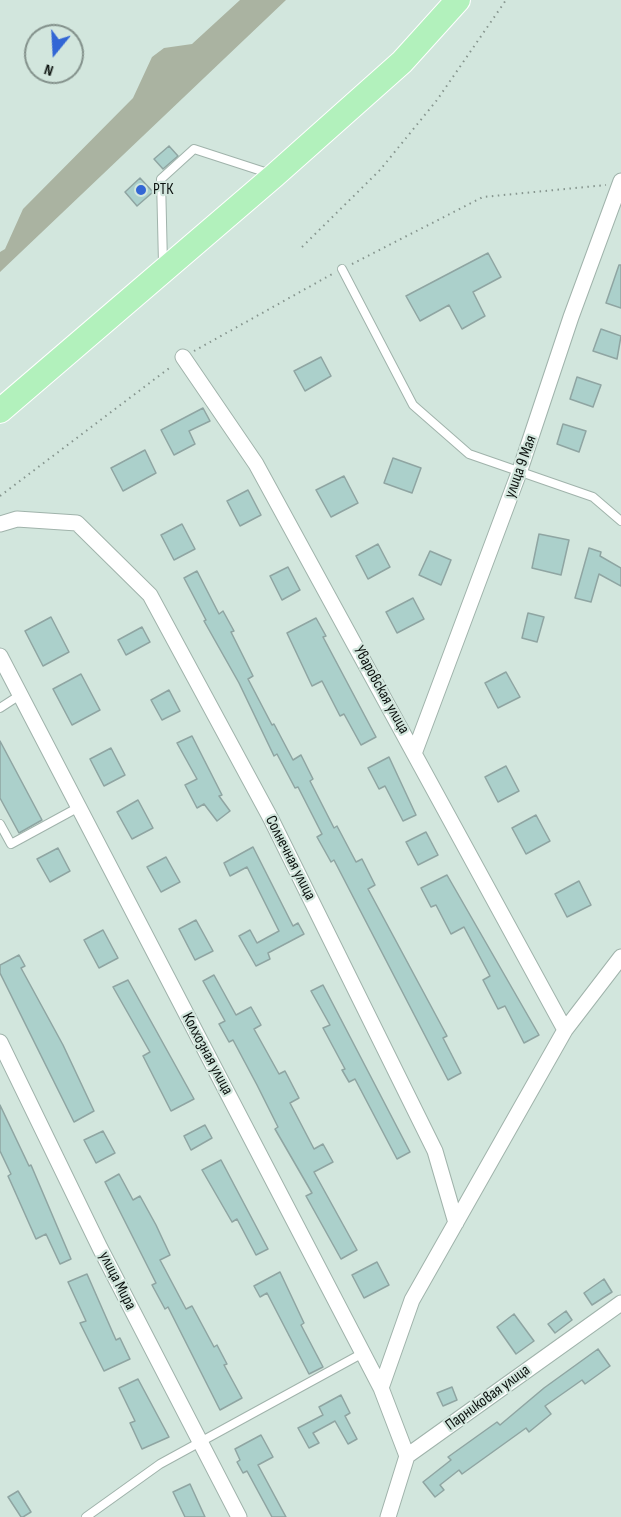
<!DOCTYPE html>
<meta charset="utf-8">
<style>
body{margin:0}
#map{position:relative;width:621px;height:1517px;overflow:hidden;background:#d2e6dd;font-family:"Sofia Sans Condensed",sans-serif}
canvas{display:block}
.north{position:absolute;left:24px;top:24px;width:60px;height:60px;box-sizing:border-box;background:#d2e6dd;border:2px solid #83918b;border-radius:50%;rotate:198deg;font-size:16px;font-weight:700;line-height:24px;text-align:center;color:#0c120f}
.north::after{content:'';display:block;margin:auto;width:21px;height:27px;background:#3266d5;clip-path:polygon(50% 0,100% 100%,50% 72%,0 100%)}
</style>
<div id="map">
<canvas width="621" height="1517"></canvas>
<div class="north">N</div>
</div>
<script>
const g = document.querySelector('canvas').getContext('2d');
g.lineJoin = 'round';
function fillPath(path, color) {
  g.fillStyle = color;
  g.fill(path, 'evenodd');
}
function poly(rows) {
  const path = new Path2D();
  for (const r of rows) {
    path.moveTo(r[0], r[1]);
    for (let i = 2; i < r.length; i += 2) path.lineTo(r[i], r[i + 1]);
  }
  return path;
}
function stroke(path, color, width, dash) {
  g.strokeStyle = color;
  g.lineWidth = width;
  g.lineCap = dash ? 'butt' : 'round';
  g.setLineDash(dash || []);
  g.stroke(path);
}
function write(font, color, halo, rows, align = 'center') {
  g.font = font + ' "Sofia Sans Condensed",sans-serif';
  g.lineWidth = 4.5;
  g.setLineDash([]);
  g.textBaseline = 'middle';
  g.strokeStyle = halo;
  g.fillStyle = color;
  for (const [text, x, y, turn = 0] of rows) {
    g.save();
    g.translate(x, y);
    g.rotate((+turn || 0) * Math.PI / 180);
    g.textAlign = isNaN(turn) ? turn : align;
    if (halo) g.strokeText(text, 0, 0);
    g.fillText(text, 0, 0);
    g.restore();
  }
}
const green = poly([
 [240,0,286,0,0,272,0,252,5,249,23,209,133,98,152,57,164,48,192,44]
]);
const building = poly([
 [169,146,178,156,163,169,154,159,169,146],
 [140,178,153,192,137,206,125,192,140,178],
 [488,253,501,277,473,292,485,316,462,329,449,305,420,321,406,296,488,253],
 [619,265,621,265,621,308,606,303,619,265],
 [601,329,621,336,617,359,593,351,601,329],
 [321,357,331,376,305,391,294,371,321,357],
 [577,377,601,385,593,407,570,399,577,377],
 [203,408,210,421,189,431,195,444,174,455,161,430,203,408],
 [563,424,586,431,579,452,557,444,563,424],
 [145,450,156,473,123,491,111,468,145,450],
 [393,458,421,468,412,493,384,483,393,458],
 [344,476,358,503,331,517,316,490,344,476],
 [248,490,261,515,240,526,227,501,248,490],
 [182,524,195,549,174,560,161,535,182,524],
 [539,534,569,540,561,575,532,568,539,534],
 [378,544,390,567,368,579,356,556,378,544],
 [589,548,601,552,600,556,621,568,621,586,599,574,591,602,575,598,589,548],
 [430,551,451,560,441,585,419,575,430,551],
 [288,567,300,590,282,600,270,576,288,567],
 [197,571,219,614,223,611,234,631,231,632,253,676,248,679,272,725,274,724,293,760,301,755,313,779,310,781,334,828,337,826,356,862,362,859,375,885,368,889,447,1036,443,1038,461,1073,448,1080,334,860,331,862,317,837,322,834,298,787,295,788,277,754,274,756,239,683,204,621,206,620,184,578,197,571],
 [413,598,424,619,397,633,386,612,413,598],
 [528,613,544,617,537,642,522,638,528,613],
 [51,617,69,652,43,666,25,631,51,617],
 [316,618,326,636,323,637,376,737,361,745,344,714,340,716,322,681,312,686,287,633,316,618],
 [142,627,150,642,126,655,118,640,142,627],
 [506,672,520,697,498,708,485,683,506,672],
 [81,674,100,710,72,725,53,689,81,674],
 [169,690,180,711,162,720,151,700,169,690],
 [192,736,222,795,219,796,230,811,217,821,204,804,197,808,185,785,197,779,177,743,192,736],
 [0,741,42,820,19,833,0,798,0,741],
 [111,748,125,775,104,786,90,759,111,748],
 [389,757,416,815,403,821,385,786,379,789,368,768,389,757],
 [506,766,519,791,498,802,485,777,506,766],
 [138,800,153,828,132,839,117,812,138,800],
 [536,815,550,841,526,854,512,828,536,815],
 [426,832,438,855,418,865,406,842,426,832],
 [253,847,293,926,298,923,304,934,268,953,270,959,256,966,239,936,250,930,257,943,279,931,247,867,230,876,224,863,253,847],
 [58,848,70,871,50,882,37,859,58,848],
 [166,857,180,882,161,892,147,867,166,857],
 [447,875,539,1035,524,1043,505,1006,498,1009,483,980,490,976,464,927,451,934,436,905,431,907,421,888,447,875],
 [579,881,591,905,567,917,555,894,579,881],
 [196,920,213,951,195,960,179,929,196,920],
 [103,930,118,958,99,968,84,940,103,930],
 [19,955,25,966,21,968,63,1045,94,1111,74,1122,0,973,0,965,19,955],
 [214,975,236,1015,251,1007,261,1025,254,1029,279,1074,285,1071,299,1098,290,1103,314,1149,323,1144,333,1162,314,1172,357,1250,341,1259,306,1196,312,1193,275,1129,278,1127,257,1085,233,1040,229,1042,219,1024,225,1021,203,981,214,975],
 [128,980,194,1099,171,1111,143,1056,150,1052,113,987,128,980],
 [323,985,410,1152,397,1159,355,1079,349,1082,342,1070,345,1069,323,1028,330,1025,311,991,323,985],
 [0,1105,29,1166,31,1165,71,1259,60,1264,46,1234,36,1239,8,1176,11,1174,0,1151,0,1105],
 [205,1125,212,1138,191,1150,184,1136,205,1125],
 [103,1131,115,1153,96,1163,84,1140,103,1131],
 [221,1160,268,1249,256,1255,237,1219,232,1222,202,1170,221,1160],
 [119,1174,133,1200,140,1196,156,1225,170,1255,160,1260,186,1309,192,1306,214,1347,217,1345,227,1364,224,1365,242,1398,220,1410,168,1307,165,1309,152,1285,156,1283,105,1182,119,1174],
 [377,1262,389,1285,364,1298,352,1275,377,1262],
 [280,1272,304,1323,301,1325,323,1367,309,1374,267,1293,260,1297,254,1286,280,1272],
 [87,1274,116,1340,120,1338,130,1359,104,1371,80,1323,86,1321,68,1282,87,1274],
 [604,1279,612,1292,592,1305,584,1293,604,1279],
 [566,1311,572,1320,555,1333,548,1324,566,1311],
 [514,1314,534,1341,516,1354,497,1327,514,1314],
 [598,1349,610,1366,585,1384,582,1380,545,1406,551,1414,529,1432,526,1428,462,1474,459,1470,440,1485,444,1490,435,1497,423,1482,451,1460,448,1457,497,1422,500,1425,544,1388,598,1349],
 [138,1379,169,1437,142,1449,130,1423,135,1421,119,1388,138,1379],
 [452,1387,457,1400,443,1406,437,1393,452,1387],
 [341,1395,350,1413,345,1416,357,1439,348,1444,335,1421,313,1433,319,1443,309,1448,298,1428,323,1415,319,1407,341,1395],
 [261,1435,273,1457,258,1465,286,1517,272,1517,247,1471,243,1473,237,1462,240,1460,235,1449,261,1435],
 [190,1484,205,1517,185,1517,173,1492,190,1484],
 [18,1491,31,1512,23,1517,21,1517,8,1497,18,1491]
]);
const path = poly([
 [302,247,380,170,437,100,506,0],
 [352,264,483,197,606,185],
 [194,351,334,273],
 [0,496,172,366]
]);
const service = poly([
 [163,264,161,179,194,149,271,174],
 [342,269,413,405,469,454,593,497,621,521],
 [0,708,20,695],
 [0,824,11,844,79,807],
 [86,1517,160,1464,363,1353]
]);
const minor = poly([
 [183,357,256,464,565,1030],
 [0,524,17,519,77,523,150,595,271,819,435,1151,456,1223],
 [0,656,381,1388,407,1456],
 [415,751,520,470,571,317,621,181],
 [0,1042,100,1248,239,1517],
 [381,1388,412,1300,565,1030,621,957],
 [388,1517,407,1456,621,1303]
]);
const primary = poly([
 [0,411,275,175,402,62,458,0]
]);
const markers = [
 [141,190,6,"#3266d5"]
];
const poiNames = [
 ["РТК",153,190]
];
const streetNames = [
 ["улица 9 Мая",521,467,-70],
 ["Уваровская улица",381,690,61],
 ["Солнечная улица",290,858,63],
 ["Колхозная улица",207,1054,62],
 ["улица Мира",117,1281,63],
 ["Парниковая улица",488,1398,-36]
];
fillPath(green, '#aab3a1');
fillPath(building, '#abd0cb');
stroke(building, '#8fa5a2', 1.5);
stroke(service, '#a0b3ab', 10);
stroke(minor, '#a0b3ab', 17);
stroke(primary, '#fff', 26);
stroke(path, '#86958e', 2, [1.5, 4.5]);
stroke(service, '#fff', 8);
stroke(minor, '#fff', 15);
stroke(primary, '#b2f1bc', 24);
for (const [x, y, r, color] of markers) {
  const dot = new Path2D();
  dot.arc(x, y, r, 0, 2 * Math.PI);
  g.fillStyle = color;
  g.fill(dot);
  stroke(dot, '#d2e6dd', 2);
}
write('16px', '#0c120f', '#d2e6dd', poiNames, 'left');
write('16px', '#0c120f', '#d2e6dd', streetNames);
</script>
